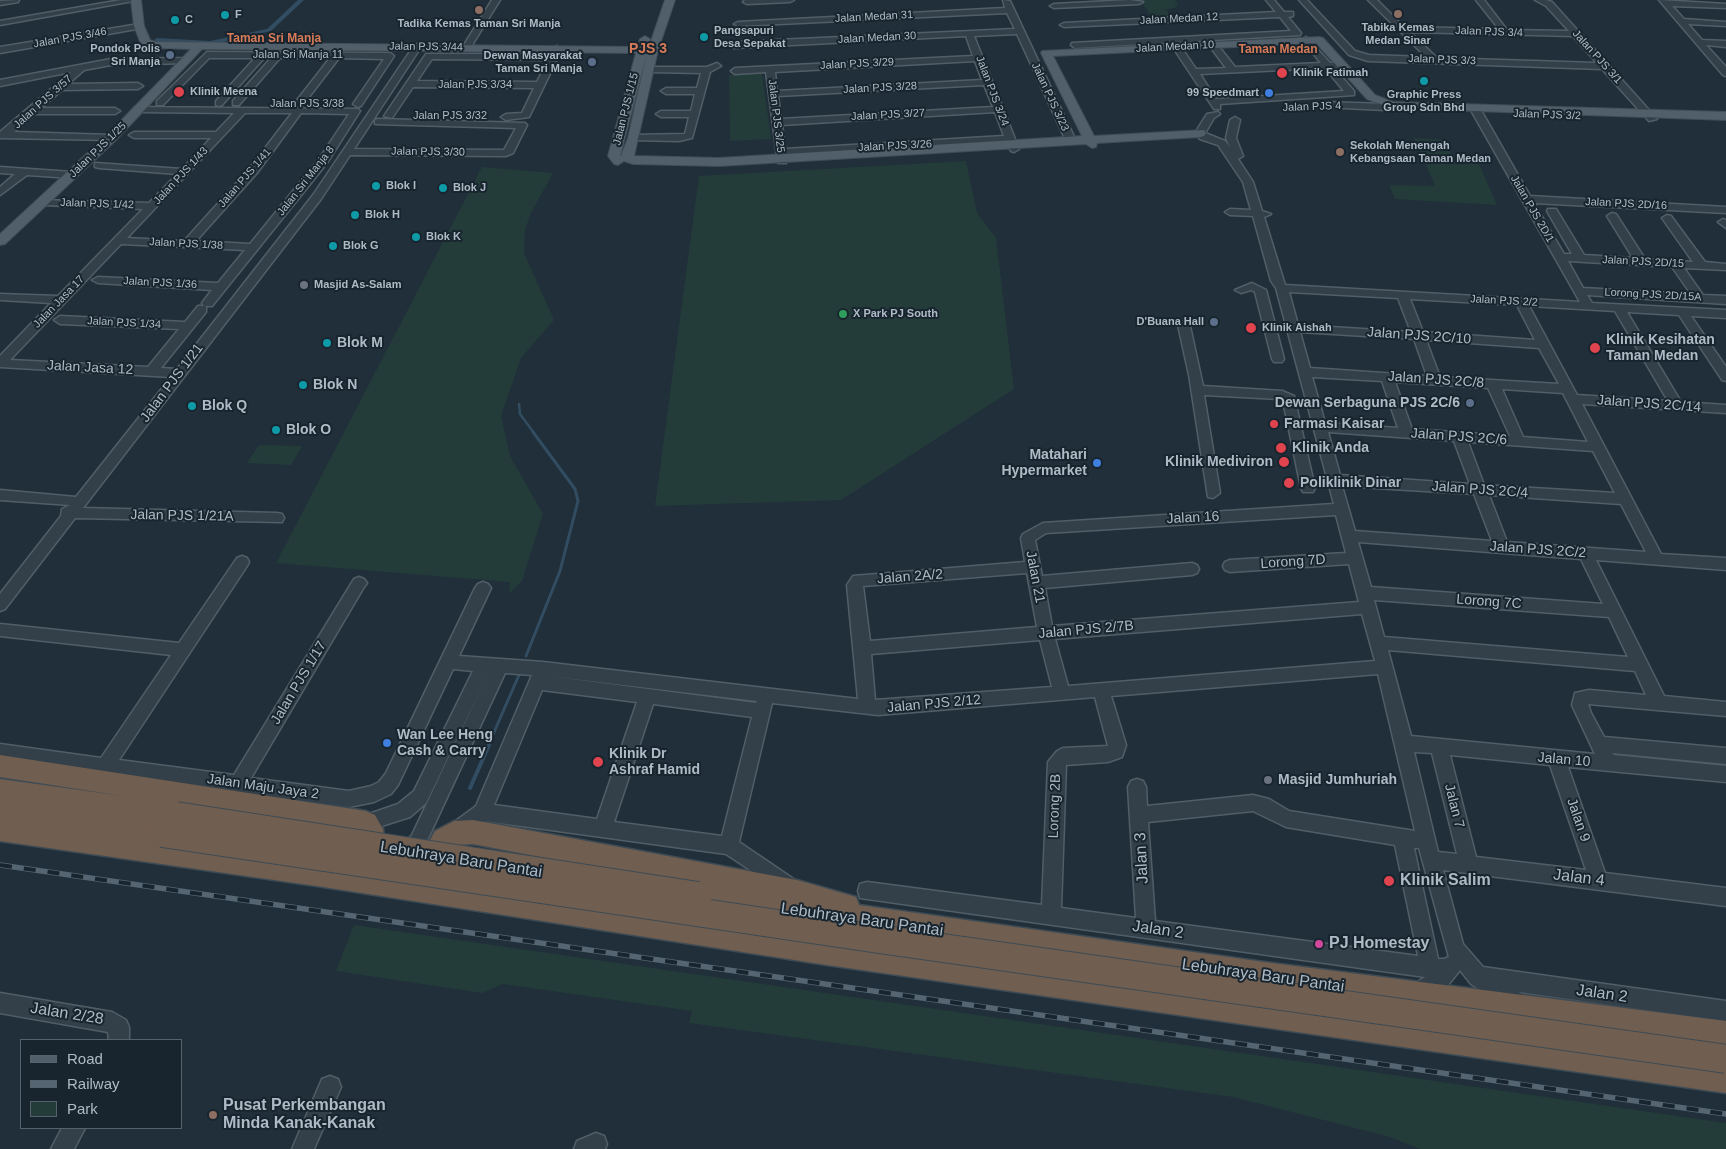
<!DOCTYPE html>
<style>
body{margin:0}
#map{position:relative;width:1726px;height:1149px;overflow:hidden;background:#202f39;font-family:Helvetica,sans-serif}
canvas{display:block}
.legend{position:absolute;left:20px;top:1039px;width:162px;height:90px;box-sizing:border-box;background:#19252e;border:1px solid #55616b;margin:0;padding:6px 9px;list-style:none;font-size:15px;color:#aebbc6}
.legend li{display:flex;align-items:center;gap:10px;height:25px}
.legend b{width:25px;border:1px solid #55616b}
</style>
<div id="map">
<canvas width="1726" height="1149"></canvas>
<ul class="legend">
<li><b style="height:6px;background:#515f6a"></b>Road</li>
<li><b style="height:6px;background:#556571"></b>Railway</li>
<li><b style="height:14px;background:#233c3a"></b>Park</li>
</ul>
</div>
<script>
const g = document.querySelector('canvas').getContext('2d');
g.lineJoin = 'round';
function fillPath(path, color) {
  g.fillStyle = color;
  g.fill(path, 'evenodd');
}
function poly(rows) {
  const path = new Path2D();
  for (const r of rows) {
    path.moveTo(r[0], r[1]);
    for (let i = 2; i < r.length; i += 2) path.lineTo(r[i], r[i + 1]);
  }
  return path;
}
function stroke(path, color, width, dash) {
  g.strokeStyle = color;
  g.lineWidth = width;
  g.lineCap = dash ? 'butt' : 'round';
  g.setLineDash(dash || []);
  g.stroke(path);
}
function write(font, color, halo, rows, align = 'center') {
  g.font = font + ' Helvetica,sans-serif';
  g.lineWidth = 4;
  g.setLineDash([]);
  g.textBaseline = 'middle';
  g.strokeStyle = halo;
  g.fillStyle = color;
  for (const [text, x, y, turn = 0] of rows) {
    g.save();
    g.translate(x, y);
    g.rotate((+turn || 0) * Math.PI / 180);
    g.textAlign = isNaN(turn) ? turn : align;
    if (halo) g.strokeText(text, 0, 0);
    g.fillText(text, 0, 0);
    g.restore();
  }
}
const green = poly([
 [1140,0,1175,0,1178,4,1175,8,1166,9,1172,18,1153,19],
 [762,73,771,139,730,141,729,75],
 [1414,138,1445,140,1453,158,1477,160,1497,205,1395,199,1389,185,1435,186],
 [966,161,977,213,996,238,1014,389,841,500,655,506,699,176],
 [482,167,553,173,531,213,525,230,524,253,554,320,521,358,501,416,510,456,543,514,522,581,509,594,510,582,276,563],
 [259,445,302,446,291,465,247,463],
 [354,925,1726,1123,1726,1149,1420,1149,1390,1137,1233,1097,689,1023,692,1011,503,984,482,993,336,971]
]);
const streamFar2 = poly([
 [519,404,520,414,534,433]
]);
const streamFar1 = poly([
 [526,656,560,571,578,501,575,489,533,432],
 [488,746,519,675]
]);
const stream = poly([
 [470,788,489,745]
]);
const canal = poly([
 [298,0,304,0,271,31,210,45,157,42,154,40,157,38,210,41,267,29,298,0]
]);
const minor = poly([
 [19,0,18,2,0,5,0,1,19,0],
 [121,0,139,0,0,25,0,21,121,0],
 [492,0,500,0,469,50,463,50,462,48,492,0],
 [745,0,794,0,790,2,747,4,743,2,745,0],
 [1003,0,1010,1,1076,141,1074,143,1066,141,1017,34,974,36,1019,149,1014,152,1011,151,1006,142,786,155,786,163,778,163,766,72,735,74,731,71,735,68,973,56,966,36,734,48,730,45,734,42,1015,29,1007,13,738,26,734,24,738,22,1005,8,1003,0],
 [975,61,982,80,777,91,775,72,975,61],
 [984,85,993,107,781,119,778,96,984,85],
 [995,112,1004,136,785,149,782,125,995,112],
 [1130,0,1143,2,1139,4,1054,8,1050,6,1054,4,1130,0],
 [1266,0,1274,0,1284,12,1293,12,1293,16,1288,17,1301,33,1300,35,1075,48,1071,45,1072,43,1291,31,1280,17,1064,27,1060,25,1064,23,1276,12,1266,0],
 [1299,0,1307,0,1355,51,1369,55,1426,57,1368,0,1377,0,1404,27,1499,29,1476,0,1484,0,1507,30,1569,31,1546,6,1535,0,1546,0,1552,2,1657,119,1649,121,1602,69,1368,61,1349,55,1299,0],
 [1410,32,1573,36,1597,63,1437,58,1410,32],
 [1659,0,1726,4,1726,8,1672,6,1684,19,1726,22,1726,26,1688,24,1702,40,1726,41,1726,47,1706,45,1726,67,1726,76,1723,75,1659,0],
 [139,24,143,26,142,28,0,53,0,47,139,24],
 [1306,37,1330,63,1338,63,1338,67,1334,68,1354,91,1354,95,1220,104,1220,109,1214,109,1172,46,1179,44,1196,69,1226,68,1209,45,1213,42,1216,43,1235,67,1321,63,1302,40,1306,37],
 [1325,68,1344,91,1216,99,1200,74,1325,68],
 [417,44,421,47,354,149,504,150,516,128,375,124,375,120,378,119,525,123,527,125,513,153,506,156,350,155,321,199,83,508,277,513,282,514,284,518,282,522,75,518,5,609,0,611,0,594,61,516,62,509,70,505,0,500,0,490,76,497,171,377,0,367,0,356,51,303,0,300,0,294,58,296,143,209,43,205,39,204,39,200,149,203,177,174,99,168,95,167,95,163,182,169,211,138,134,138,129,135,134,132,216,132,234,113,138,112,133,109,135,107,358,109,360,111,327,163,212,306,204,306,202,303,212,290,98,283,92,280,98,277,218,283,245,250,121,244,10,360,148,367,179,329,60,324,54,320,60,316,185,322,198,306,206,306,206,312,161,368,177,369,313,195,413,47,417,44],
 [245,113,292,113,249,169,184,241,127,238,245,113],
 [301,113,349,114,319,159,250,244,196,241,257,173,301,113],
 [557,46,561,49,558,57,529,117,506,120,501,117,506,114,522,113,534,88,413,87,392,118,384,116,426,54,550,54,554,47,557,46],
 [432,59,548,60,537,82,417,81,432,59],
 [207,52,390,53,394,56,361,106,358,107,353,104,384,59,339,58,302,106,299,107,294,104,330,58,280,58,239,105,233,105,233,101,271,58,264,58,222,105,219,106,216,105,216,101,255,58,209,58,163,105,157,105,157,101,207,52],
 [184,58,187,59,187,63,111,65,84,70,68,84,138,83,143,86,138,89,62,90,41,108,115,108,120,111,115,114,35,114,14,132,111,135,116,138,114,140,0,138,0,132,71,72,0,86,0,80,111,59,184,58],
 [717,63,721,66,710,72,692,138,679,141,631,140,629,138,634,135,685,134,689,117,661,117,656,114,661,111,691,111,695,94,666,94,661,91,666,88,697,88,701,73,650,72,646,69,647,67,707,67,717,63],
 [1325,102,1386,104,1391,107,1386,110,1322,107,1320,105,1325,102],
 [1477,109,1482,112,1530,196,1726,207,1726,213,1534,203,1564,254,1572,254,1547,211,1548,209,1556,209,1584,255,1633,258,1607,216,1612,213,1616,214,1645,259,1693,262,1662,218,1667,215,1671,216,1705,262,1726,264,1726,270,1684,268,1703,295,1726,296,1726,304,1587,295,1592,303,1726,310,1726,318,1691,316,1726,367,1726,381,1722,380,1679,315,1627,312,1681,402,1726,405,1726,413,1582,404,1661,554,1726,558,1726,570,1596,560,1664,696,1726,702,1726,716,1588,704,1591,713,1604,737,1726,748,1726,764,1612,753,1614,755,1726,766,1726,782,1568,767,1605,873,1726,888,1726,906,1443,870,1463,944,1483,967,1726,1001,1726,1021,1519,992,1524,996,1527,1003,1524,1010,1517,1013,1471,984,1460,970,1448,985,1416,1005,1409,1002,1406,995,1409,988,1425,977,860,898,858,891,860,884,867,882,1042,905,1048,762,1057,751,1063,748,1108,746,1095,697,878,715,772,703,739,842,795,880,797,886,795,892,788,895,726,854,485,821,461,838,455,841,449,838,446,832,449,826,476,806,532,675,505,673,424,847,413,860,406,863,399,860,397,854,399,848,412,835,489,672,426,803,410,817,366,831,360,829,357,823,360,817,398,804,414,791,473,671,453,669,398,785,391,794,374,802,349,807,0,760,0,744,101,758,171,655,0,636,0,624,179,643,237,558,242,556,247,558,249,562,247,566,119,760,234,775,354,579,359,577,364,579,367,583,364,587,251,778,349,791,371,786,379,782,386,773,475,588,478,584,483,582,488,584,491,588,459,656,543,662,858,699,847,585,853,576,1025,562,1021,538,1023,534,1043,523,1334,504,1276,288,1271,281,1253,216,1230,215,1225,212,1230,209,1251,210,1243,182,1218,145,1200,139,1195,133,1207,114,1218,112,1220,114,1214,118,1205,133,1225,141,1230,147,1226,138,1230,120,1235,117,1240,120,1236,138,1243,156,1238,159,1253,182,1262,211,1271,214,1264,217,1285,285,1580,302,1472,112,1477,109],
 [1568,261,1672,267,1691,294,1583,288,1568,261],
 [1289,292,1398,298,1411,332,1298,325,1289,292],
 [1410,299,1517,305,1535,340,1423,332,1410,299],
 [1529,306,1615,311,1668,401,1577,395,1529,306],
 [1300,332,1414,339,1427,376,1310,368,1300,332],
 [1426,340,1539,348,1559,384,1440,377,1426,340],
 [1312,377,1382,381,1398,428,1325,423,1312,377],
 [1395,382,1488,388,1510,436,1412,429,1395,382],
 [1502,389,1563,393,1588,442,1523,437,1502,389],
 [1328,432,1454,441,1470,484,1340,475,1328,432],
 [1468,442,1593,451,1615,493,1484,485,1468,442],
 [1342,486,1474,494,1492,541,1355,531,1342,486],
 [1489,495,1621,504,1646,552,1507,542,1489,495],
 [1336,515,1346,553,1230,560,1225,562,1223,566,1225,570,1230,572,1349,564,1359,602,1052,626,1045,588,1192,575,1197,573,1199,569,1197,565,1192,563,1042,576,1035,540,1046,533,1336,515],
 [1358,542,1581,559,1603,604,1371,587,1358,542],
 [1027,573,1037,627,870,641,863,586,1027,573],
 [1374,600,1609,617,1628,657,1384,637,1374,600],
 [1362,614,1375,661,1068,686,1055,639,1362,614],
 [1040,640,1052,687,875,700,871,654,1040,640],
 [1388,650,1635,671,1646,695,1589,690,1575,693,1572,705,1595,754,1411,736,1388,650],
 [1378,674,1415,831,1289,811,1269,799,1253,795,1147,806,1146,787,1143,781,1137,779,1131,781,1128,787,1136,918,1061,908,1066,765,1108,762,1122,757,1126,745,1111,696,1378,674],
 [548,676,757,701,756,703,548,676],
 [542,690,637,702,597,819,494,805,542,690],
 [653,704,752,717,722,836,614,822,653,704],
 [1414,752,1432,753,1457,854,1438,852,1414,752],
 [1450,755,1550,765,1586,870,1476,857,1450,755],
 [1253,811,1286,827,1395,845,1418,956,1155,921,1148,822,1253,811],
 [1414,848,1419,848,1449,957,1444,959,1438,959,1414,848],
 [0,167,72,172,77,175,72,178,27,175,0,195,0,187,15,174,0,173,0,167],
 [1723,219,1726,220,1726,228,1718,222,1723,219],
 [1252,283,1266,290,1284,359,1282,362,1274,362,1272,359,1255,292,1251,290,1241,293,1235,290,1252,283],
 [1189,317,1195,321,1190,326,1203,386,1282,391,1294,396,1315,488,1313,492,1303,492,1301,488,1283,401,1279,399,1204,395,1220,493,1213,498,1208,497,1189,375,1178,325,1189,317],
 [0,993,112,1012,126,1020,129,1027,129,1040,109,1040,108,1032,0,1013,0,993],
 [330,1076,338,1079,341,1087,314,1149,292,1149,322,1079,330,1076],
 [62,1128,85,1128,74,1149,51,1149,62,1128],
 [596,1133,604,1136,607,1144,605,1149,574,1149,577,1141,596,1133]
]);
const major = poly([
 [131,0,141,0,144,26,150,40,156,42,638,47,640,39,645,36,650,39,649,47,665,0,675,0,658,50,634,156,719,158,1082,136,1041,53,1042,51,1319,37,1323,38,1375,95,1393,102,1726,112,1726,120,1391,108,1367,99,1316,43,1053,56,1094,136,1204,130,1206,133,1204,136,1200,137,1097,143,1096,147,1092,148,1086,144,719,166,633,164,624,161,618,165,614,164,608,156,636,53,202,49,115,141,5,244,0,245,0,234,107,135,191,49,155,48,141,44,134,26,131,0],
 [647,53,628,138,621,156,620,156,647,53]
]);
const highway = poly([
 [0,755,366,811,375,815,383,829,384,837,371,863,364,867,422,876,419,868,421,857,435,831,454,821,473,820,797,880,856,897,859,905,1264,962,1726,1021,1726,1051,1264,990,698,909,689,905,685,896,691,886,473,844,458,845,453,849,441,877,438,878,827,937,1726,1063,1726,1093,827,965,317,886,0,841,0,779,123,796,0,777,0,755],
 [179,805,358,834,358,836,345,857,348,865,172,840,175,833,172,827,185,824,189,816,185,808,179,805]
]);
const rail = poly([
 [0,865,1726,1114]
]);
const highwayBridge = poly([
 [176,816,698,896],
 [162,833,879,939,1726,1059]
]);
const markers = [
 [479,10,5,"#8d6e63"],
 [1398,14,5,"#8d6e63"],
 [225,15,5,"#0f9aa8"],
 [175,20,5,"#0f9aa8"],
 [704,37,5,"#0f9aa8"],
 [170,55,5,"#5c6f8a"],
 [592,62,5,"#5c6f8a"],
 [1282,73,6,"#e0444e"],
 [1424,81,5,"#0f9aa8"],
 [179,92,6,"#e0444e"],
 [1269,93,5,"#3f7fe0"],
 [1340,152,5,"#8d6e63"],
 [376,186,5,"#0f9aa8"],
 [443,188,5,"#0f9aa8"],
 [355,215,5,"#0f9aa8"],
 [416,237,5,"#0f9aa8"],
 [333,246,5,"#0f9aa8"],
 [304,285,5,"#6b7280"],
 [843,314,5,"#2e9e5b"],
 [1214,322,5,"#5c6f8a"],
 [1251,328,6,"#e0444e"],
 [327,343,5,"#0f9aa8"],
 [1595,348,6,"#e0444e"],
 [303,385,5,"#0f9aa8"],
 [1470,403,5,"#5c6f8a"],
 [192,406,5,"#0f9aa8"],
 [1274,424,5,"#e0444e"],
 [276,430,5,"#0f9aa8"],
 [1281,448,6,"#e0444e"],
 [1284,462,6,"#e0444e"],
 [1097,463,5,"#3f7fe0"],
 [1289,483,6,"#e0444e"],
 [387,743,5,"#3f7fe0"],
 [598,762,6,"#e0444e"],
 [1268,780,5,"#6b7280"],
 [1389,881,6,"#e0444e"],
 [1319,944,5,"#d1479c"],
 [213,1115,5,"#8d6e63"]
];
const farPoinames = [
 ["F",235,15],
 ["C",185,20],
 ["Tadika Kemas Taman Sri Manja",479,24,"center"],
 ["Tabika Kemas",1398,28,"center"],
 ["Medan Sinar",1398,41,"center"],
 ["Pangsapuri",714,31],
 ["Desa Sepakat",714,44],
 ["Pondok Polis",160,49,"right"],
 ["Sri Manja",160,62,"right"],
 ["Dewan Masyarakat",582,56,"right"],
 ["Taman Sri Manja",582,69,"right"],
 ["Klinik Fatimah",1293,73],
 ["Klinik Meena",190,92],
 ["99 Speedmart",1259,93,"right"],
 ["Graphic Press",1424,95,"center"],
 ["Group Sdn Bhd",1424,108,"center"],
 ["Sekolah Menengah",1350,146],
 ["Kebangsaan Taman Medan",1350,159],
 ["Blok I",386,186],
 ["Blok J",453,188],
 ["Blok H",365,215],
 ["Blok K",426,237],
 ["Blok G",343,246],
 ["Masjid As-Salam",314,285],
 ["X Park PJ South",853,314],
 ["D'Buana Hall",1204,322,"right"],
 ["Klinik Aishah",1262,328]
];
const farStreetnames = [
 ["Jalan Medan 31",874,17,-3],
 ["Jalan Medan 12",1179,19,-3],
 ["Jalan PJS 3/4",1489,32,2],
 ["Jalan PJS 3/46",70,38,-10],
 ["Jalan Medan 30",877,38,-3],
 ["Jalan PJS 3/44",426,47,1],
 ["Jalan Medan 10",1175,47,-3],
 ["Jalan Sri Manja 11",298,55],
 ["Jalan PJS 3/1",1597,57,48],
 ["Jalan PJS 3/3",1442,60,2],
 ["Jalan PJS 3/29",857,64,-3],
 ["Jalan PJS 3/34",475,85],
 ["Jalan PJS 3/28",880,88,-3],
 ["Jalan PJS 3/24",992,91,69],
 ["Jalan PJS 3/23",1050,97,65],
 ["Jalan PJS 3/57",43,102,-42],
 ["Jalan PJS 3/38",307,104],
 ["Jalan PJS 4",1312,107,-2],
 ["Jalan PJS 1/15",626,109,-76],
 ["Jalan PJS 3/27",888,115,-3],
 ["Jalan PJS 3/2",1547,115,2],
 ["Jalan PJS 3/32",450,116],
 ["Jalan PJS 3/25",776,116,83],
 ["Jalan PJS 3/26",895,146,-3],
 ["Jalan PJS 1/25",98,150,-44],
 ["Jalan PJS 3/30",428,152,1],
 ["Jalan PJS 1/43",181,176,-47],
 ["Jalan PJS 1/41",245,178,-49],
 ["Jalan Sri Manja 8",306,181,-52],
 ["Jalan PJS 1/42",97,204,2],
 ["Jalan PJS 2D/16",1626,204,3],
 ["Jalan PJS 2D/1",1532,209,60],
 ["Jalan PJS 1/38",186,244,3],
 ["Jalan PJS 2D/15",1643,262,3],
 ["Jalan PJS 1/36",160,283,3],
 ["Lorong PJS 2D/15A",1653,295,3],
 ["Jalan PJS 2/2",1504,301,3],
 ["Jalan Jasa 17",59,302,-46],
 ["Jalan PJS 1/34",124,323,3]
];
const farNeighbourhoodnames = [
 ["Taman Sri Manja",274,39],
 ["Taman Medan",1278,50]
];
const farQuarternames = [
 ["PJS 3",648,49]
];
const streetNames = [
 ["Jalan PJS 2C/10",1419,336,4],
 ["Jalan Jasa 12",90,368,3],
 ["Jalan PJS 2C/8",1436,380,4],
 ["Jalan PJS 1/21",172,383,-53],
 ["Jalan PJS 2C/14",1649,404,4],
 ["Jalan PJS 2C/6",1459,437,4],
 ["Jalan PJS 2C/4",1480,490,4],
 ["Jalan PJS 1/21A",182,516,1],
 ["Jalan 16",1193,518,-3],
 ["Jalan PJS 2C/2",1538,550,4],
 ["Lorong 7D",1293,562,-4],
 ["Jalan 2A/2",910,577,-4],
 ["Jalan 21",1035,577,79],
 ["Lorong 7C",1489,602,4],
 ["Jalan PJS 2/7B",1086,630,-5],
 ["Jalan PJS 1/17",299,683,-59],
 ["Jalan PJS 2/12",934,704,-5],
 ["Jalan 10",1564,760,5],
 ["Jalan Maju Jaya 2",263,787,8],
 ["Lorong 2B",1055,806,-88],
 ["Jalan 7",1454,806,76],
 ["Jalan 9",1578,820,71]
];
const poiNames = [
 ["Klinik Kesihatan",1606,340],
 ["Taman Medan",1606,356],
 ["Blok M",337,343],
 ["Blok N",313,385],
 ["Dewan Serbaguna PJS 2C/6",1460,403,"right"],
 ["Blok Q",202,406],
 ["Farmasi Kaisar",1284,424],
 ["Blok O",286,430],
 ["Klinik Anda",1292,448],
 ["Matahari",1087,455,"right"],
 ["Hypermarket",1087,471,"right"],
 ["Klinik Mediviron",1273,462,"right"],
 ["Poliklinik Dinar",1300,483],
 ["Wan Lee Heng",397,735],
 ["Cash & Carry",397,751],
 ["Klinik Dr",609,754],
 ["Ashraf Hamid",609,770],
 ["Masjid Jumhuriah",1278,780]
];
const nearStreetnames = [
 ["Jalan 3",1142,858,-93],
 ["Lebuhraya Baru Pantai",461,860,9],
 ["Jalan 4",1579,878,7],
 ["Lebuhraya Baru Pantai",862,920,8],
 ["Jalan 2",1158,930,8],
 ["Lebuhraya Baru Pantai",1263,976,8],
 ["Jalan 2",1602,994,8],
 ["Jalan 2/28",67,1014,9]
];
const nearPoinames = [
 ["Klinik Salim",1400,881],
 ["PJ Homestay",1329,944],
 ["Pusat Perkembangan",223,1106],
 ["Minda Kanak-Kanak",223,1124]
];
fillPath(green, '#233c3a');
stroke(streamFar2, '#324d62', 2.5);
stroke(streamFar1, '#324d62', 3);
stroke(stream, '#324d62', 4);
fillPath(canal, '#324d62');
stroke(minor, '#515e67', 3);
stroke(major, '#404c56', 2);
stroke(highway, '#3e4b54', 3);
fillPath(minor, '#334049');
fillPath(major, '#515f6a');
fillPath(highway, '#705e50');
stroke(rail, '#556571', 5.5);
stroke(rail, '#19252e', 4, [12]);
stroke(highwayBridge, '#3e4b54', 30, []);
stroke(highwayBridge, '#705e50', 28);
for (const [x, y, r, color] of markers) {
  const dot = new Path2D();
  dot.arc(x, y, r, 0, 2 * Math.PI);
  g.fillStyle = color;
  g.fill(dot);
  stroke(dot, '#19252e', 2);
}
write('bold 11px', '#aebbc6', '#19252e', farPoinames, 'left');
write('11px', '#aebbc6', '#19252e', farStreetnames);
write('bold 12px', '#d77b58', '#19252e', farNeighbourhoodnames);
write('bold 14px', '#d77b58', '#19252e', farQuarternames);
write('14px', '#aebbc6', '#19252e', streetNames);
write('bold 14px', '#aebbc6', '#19252e', poiNames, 'left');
write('16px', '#aebbc6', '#19252e', nearStreetnames);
write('bold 16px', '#aebbc6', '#19252e', nearPoinames, 'left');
</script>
